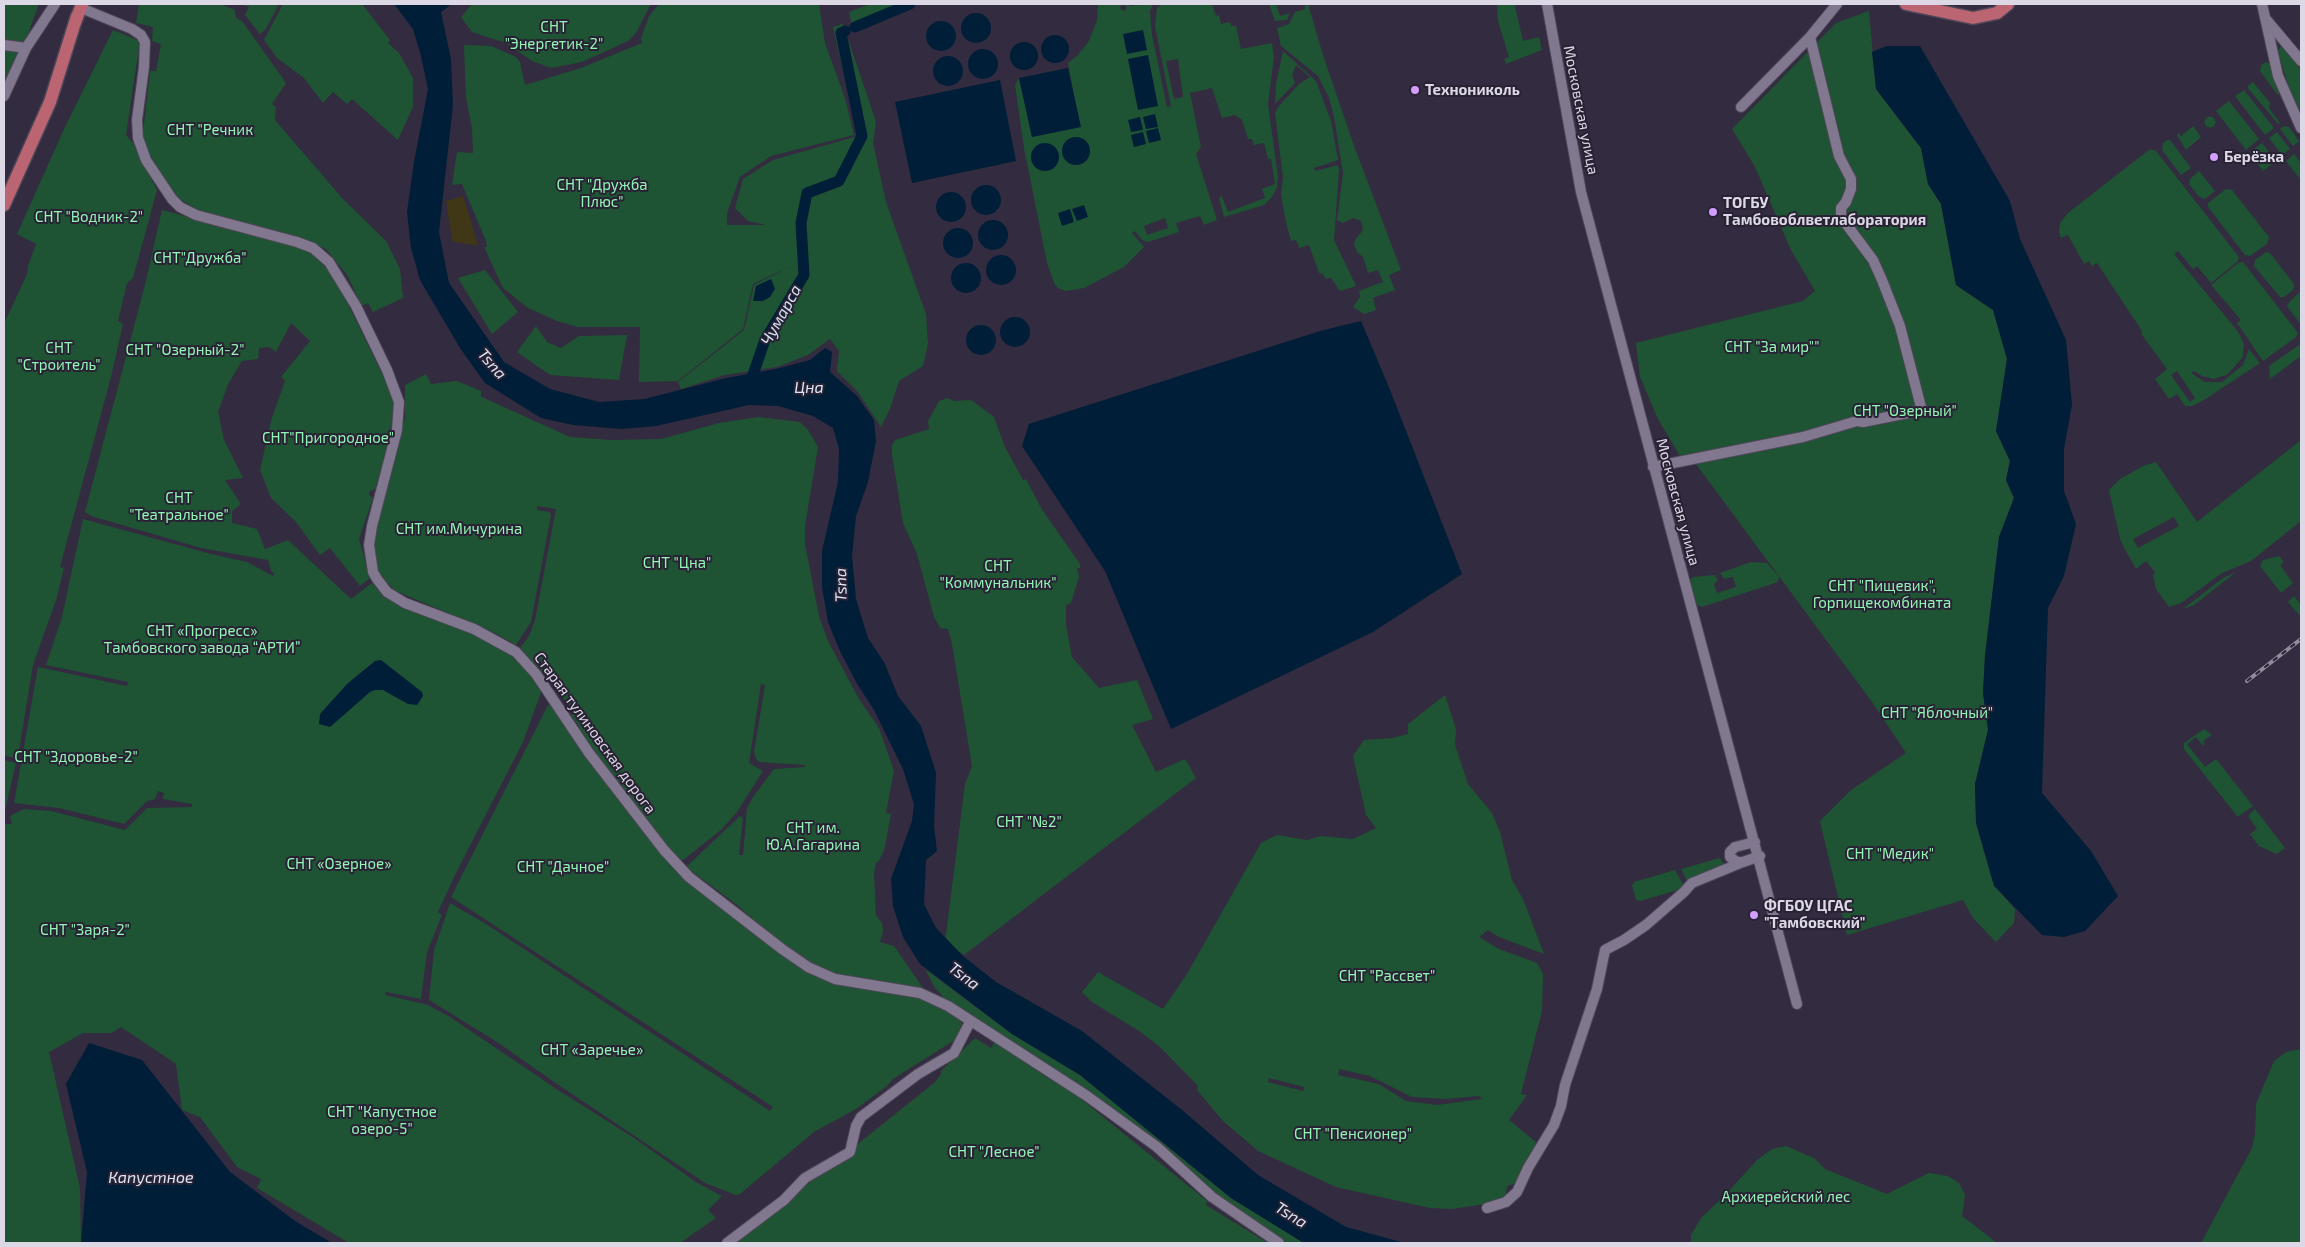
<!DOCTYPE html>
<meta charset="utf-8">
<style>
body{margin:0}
#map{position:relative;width:2305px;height:1247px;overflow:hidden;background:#332b3f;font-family:"Exo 2",sans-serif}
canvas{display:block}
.frame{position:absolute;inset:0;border:5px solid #ddd8e5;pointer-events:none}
</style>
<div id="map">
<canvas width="2305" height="1247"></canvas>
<div class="frame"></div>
</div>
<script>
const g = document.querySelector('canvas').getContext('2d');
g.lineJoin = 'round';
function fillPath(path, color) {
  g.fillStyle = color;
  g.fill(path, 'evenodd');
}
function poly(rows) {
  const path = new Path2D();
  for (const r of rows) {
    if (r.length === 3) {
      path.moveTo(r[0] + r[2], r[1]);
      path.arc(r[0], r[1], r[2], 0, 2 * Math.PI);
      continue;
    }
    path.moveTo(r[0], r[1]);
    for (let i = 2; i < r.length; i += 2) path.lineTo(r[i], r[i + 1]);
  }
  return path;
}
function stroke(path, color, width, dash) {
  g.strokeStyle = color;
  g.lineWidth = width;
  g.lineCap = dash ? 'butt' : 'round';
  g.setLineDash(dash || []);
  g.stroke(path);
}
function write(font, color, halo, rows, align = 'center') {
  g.font = font + ' "Exo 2",sans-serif';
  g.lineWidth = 4;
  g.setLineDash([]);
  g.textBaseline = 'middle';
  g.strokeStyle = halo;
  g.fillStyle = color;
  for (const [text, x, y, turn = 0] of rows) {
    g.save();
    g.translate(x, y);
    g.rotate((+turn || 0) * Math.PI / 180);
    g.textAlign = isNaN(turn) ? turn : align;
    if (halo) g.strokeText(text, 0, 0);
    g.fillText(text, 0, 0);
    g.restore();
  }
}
const green = poly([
 [4,4,39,4,24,45,4,87],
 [139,4,220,4,235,10,236,18,242,21,286,83,272,104,276,107,275,120,342,198,386,241,400,269,403,298,373,312,368,303,362,306,347,275,326,249,291,235,201,212,175,196,146,148,143,133,150,71,156,71,161,44,152,41,153,27,136,23],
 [241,4,279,4,266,29,260,34,245,15,249,7],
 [283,4,362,4,390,40,388,43,399,53,413,78,413,107,398,140,352,99,347,104,333,92,323,103,304,78,277,58,264,40],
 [472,4,651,4,636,33,628,41,582,62,551,68,532,61,506,43,472,32,461,17],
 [659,4,819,4,825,43,845,98,854,135,771,156,740,177,727,213,727,225,766,225,748,221,735,208,743,179,773,160,858,136,833,27,843,24,876,122,873,143,886,202,926,314,928,344,923,366,899,381,890,409,881,427,857,391,837,371,839,351,830,339,808,355,777,367,725,375,681,389,678,382,744,330,754,285,793,265,753,284,743,329,678,381,639,382,640,327,578,327,557,321,528,308,503,288,484,247,487,247,486,241,462,184,452,185,457,152,473,153,472,128,466,98,464,45,491,46,516,57,520,62,525,85,581,68,642,43,641,38,649,16],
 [870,4,918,4,853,30,849,12],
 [1098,4,1122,4,1120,8,1124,11,1127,8,1124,4,1130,4,1130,6,1153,4,1150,11,1152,35,1167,107,1171,106,1155,26,1157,8,1162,4,1212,4,1216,16,1219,15,1221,24,1230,22,1231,26,1236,26,1241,49,1272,43,1274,57,1268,104,1278,177,1277,187,1272,197,1264,205,1224,217,1219,198,1222,196,1228,212,1265,198,1262,189,1275,184,1271,159,1268,159,1264,143,1254,145,1252,139,1248,139,1242,120,1235,115,1222,118,1212,88,1190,93,1201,147,1196,154,1217,220,1204,225,1200,216,1176,223,1179,232,1148,242,1142,240,1135,231,1132,233,1144,247,1124,267,1084,288,1066,291,1058,288,1054,283,1047,263,1024,148,1015,85,1019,78,1032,137,1080,127,1068,63,1078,55,1089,41,1097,20],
 [1178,59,1183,97,1174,99,1166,61],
 [1165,218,1168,228,1147,235,1144,226],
 [1269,4,1276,4,1280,16,1290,13,1287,20,1275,21],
 [1305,4,1308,4,1323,55,1353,143,1401,270,1389,275,1395,290,1373,298,1376,310,1364,314,1353,307,1360,297,1359,291,1383,282,1378,270,1368,273,1363,257,1357,252,1354,244,1355,240,1363,230,1361,221,1353,218,1343,223,1337,220,1343,173,1334,117,1329,98,1318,76,1281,46,1277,28,1289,24,1295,12,1305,9],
 [1497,4,1517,4,1515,6,1523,41,1539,37,1542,50,1506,64,1504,59,1509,57,1498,21],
 [1869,11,1876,89,1921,148,1928,184,1941,204,1956,285,1993,310,2007,359,1996,431,2010,461,2006,480,2014,498,1999,537,1985,656,1983,693,1988,730,1975,784,1976,823,1994,885,2015,909,2014,923,1996,942,1973,918,1963,900,1847,935,1820,821,1851,790,1906,753,1872,702,1693,460,1680,456,1658,419,1640,377,1636,343,1803,301,1815,291,1791,250,1755,167,1732,129,1836,23],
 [113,30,140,41,126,135,133,143,157,190,133,278,127,283,118,321,123,324,111,377,60,567,64,568,57,597,33,665,18,757,14,758,4,755,4,324,27,274,28,266,36,244,17,234,65,127],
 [2280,47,2284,47,2301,70,2301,112,2289,88,2278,51],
 [1283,51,1316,81,1331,121,1338,160,1314,168,1315,171,1338,165,1339,170,1334,240,1356,286,1340,291,1331,278,1326,279,1323,274,1319,273,1309,245,1299,248,1296,240,1291,241,1286,222,1281,195,1283,178,1275,113,1278,107,1299,84,1310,77,1296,65,1292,75,1295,83,1275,104,1276,84],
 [2266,62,2270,64,2279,94,2277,94,2260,71,2261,65],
 [2253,82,2270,103,2269,108,2280,123,2278,124,2247,87],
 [2244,90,2274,128,2265,135,2235,96],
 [2229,101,2259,139,2246,150,2216,111],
 [2210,122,5.5],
 [2193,126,2201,137,2186,150,2177,135,2179,133,2181,136],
 [2284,126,2289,127,2299,141,2293,146,2280,129],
 [2277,132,2290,149,2282,155,2269,138],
 [2167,140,2170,140,2191,168,2181,175,2162,150,2163,143],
 [2262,143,2276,161,2263,171,2249,153],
 [2150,149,2156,151,2239,257,2237,262,2211,283,2197,266,2193,269,2178,251,2174,254,2239,333,2244,344,2243,357,2227,375,2213,379,2202,376,2194,371,2191,373,2205,382,2222,382,2243,365,2249,349,2260,363,2204,400,2192,406,2185,406,2177,394,2169,399,2155,379,2167,369,2142,335,2142,331,2097,263,2092,266,2089,261,2084,264,2068,235,2061,238,2059,232,2060,223,2068,213],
 [2177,371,2195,398,2190,402,2171,375],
 [2294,154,2301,163,2300,179,2286,161],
 [2199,171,2215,191,2205,199,2199,197,2189,184,2190,179],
 [2226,189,2232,190,2269,237,2267,244,2250,256,2245,255,2208,207,2208,203],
 [162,210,271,239,308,250,327,269,337,282,389,388,394,404,388,444,375,489,370,491,369,495,373,498,359,539,370,578,360,586,330,548,320,555,296,522,271,498,260,470,271,421,285,381,281,377,310,341,291,323,276,352,269,347,259,348,258,359,242,361,228,384,218,412,224,440,243,478,225,480,241,504,232,511,232,523,257,529,265,549,288,540,351,599,372,583,381,594,396,604,453,624,502,647,538,682,542,690,523,742,456,873,438,912,442,915,427,952,421,999,386,992,385,995,428,1005,450,1017,558,1090,634,1138,696,1182,722,1196,708,1210,716,1218,680,1243,349,1243,257,1188,261,1179,237,1167,200,1117,182,1110,176,1064,121,1027,112,1033,83,1033,49,1052,80,1188,81,1243,4,1243,4,824,12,824,10,816,24,809,51,811,125,830,147,808,192,807,192,804,163,799,164,793,158,791,155,799,147,801,124,824,59,808,14,803,38,667,127,686,128,682,46,665,62,617,83,519,211,554,247,562,273,576,274,573,271,571,268,560,201,548,91,516,85,512,146,281],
 [2266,252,2270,253,2294,284,2293,290,2284,297,2280,297,2254,266,2255,260],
 [2243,262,2298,333,2296,337,2263,361,2237,323,2241,320,2211,285,2238,263],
 [485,270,518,312,492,334,458,278],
 [2301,291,2301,325,2287,306,2290,301],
 [536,326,547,342,561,348,579,336,627,335,619,380,550,375,517,352],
 [2299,345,2301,345,2301,356,2270,379,2269,366],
 [426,374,431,384,457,381,481,391,481,397,484,398,570,437,611,440,661,439,719,423,758,417,800,422,808,430,818,447,805,526,805,544,819,616,828,641,859,699,879,728,894,771,886,813,891,814,884,851,878,862,876,862,874,874,876,915,882,923,883,931,880,942,894,946,923,988,859,980,839,976,828,972,797,955,774,938,736,904,686,867,740,816,743,818,739,855,743,855,747,808,753,797,774,769,805,767,805,765,759,762,756,758,754,752,765,685,761,684,749,763,763,771,737,812,721,830,683,860,679,860,650,827,577,728,579,726,571,715,574,712,552,683,520,648,529,636,535,620,556,509,537,506,537,510,550,512,551,515,531,622,516,645,495,633,396,591,382,578,376,566,374,535,405,418,405,385],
 [948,398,954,401,971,400,994,417,1005,447,1023,480,1026,479,1041,508,1080,564,1080,568,1077,568,1079,577,1071,603,1066,605,1066,625,1072,657,1099,688,1137,680,1153,719,1132,725,1156,772,1185,759,1196,778,964,955,945,942,965,784,972,766,952,644,948,629,940,628,934,617,917,554,903,523,892,455,892,445,895,440,929,429,928,421,939,401],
 [2301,440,2301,521,2251,561,2222,573,2181,603,2169,607,2156,589,2153,575,2155,572,2146,561,2136,569,2127,553,2120,539,2109,490,2120,479,2143,466,2156,462,2197,522],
 [2174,517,2179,526,2138,548,2133,539],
 [2279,556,2284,562,2280,565,2293,583,2281,593,2260,566,2263,560],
 [1751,562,1767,563,1779,577,1778,582,1702,607,1697,605,1690,581,1693,577,1715,575,1718,580,1714,584,1717,593,1736,587,1733,577,1724,579,1720,573],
 [2236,572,2194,605,2183,609,2223,578],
 [2294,596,2301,605,2301,617,2288,602],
 [1445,695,1456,729,1455,745,1468,784,1492,813,1500,832,1512,880,1523,899,1544,954,1499,937,1488,930,1479,937,1499,949,1537,963,1543,974,1542,1011,1521,1094,1527,1095,1509,1120,1537,1143,1516,1183,1507,1186,1505,1201,1452,1209,1430,1208,1336,1187,1258,1151,1223,1121,1197,1090,1198,1086,1159,1046,1139,1031,1092,1002,1082,992,1098,972,1163,1009,1187,974,1261,843,1277,835,1307,840,1321,836,1353,839,1376,828,1366,815,1353,756,1364,740,1392,738,1408,734,1408,724],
 [1339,1069,1370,1076,1412,1097,1446,1099,1479,1096,1482,1099,1437,1105,1406,1101,1379,1084,1338,1075],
 [1269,1078,1304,1087,1303,1091,1268,1082],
 [552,702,684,878,827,981,850,987,899,992,928,999,954,1012,962,1023,955,1040,893,1079,887,1086,856,1109,814,1132,740,1194,736,1195,705,1183,560,1086,497,1042,429,1000,434,950,450,903,486,924,770,1111,773,1107,451,897,547,707],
 [2204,729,2212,735,2203,741,2205,744,2203,746,2196,737,2187,744,2205,767,2216,759,2253,806,2239,816,2237,816,2184,749,2184,743],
 [4,760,16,763,4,815],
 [2255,809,2285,848,2277,854,2259,846,2250,834,2257,829,2248,816],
 [1720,858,1729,872,1727,875,1690,887,1681,869],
 [1675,870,1685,888,1640,901,1636,900,1632,886,1634,882],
 [925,969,1012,1034,1080,1075,1231,1198,1305,1243,1284,1242,952,1006,935,988],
 [975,1038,991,1048,995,1042,1040,1073,1076,1095,1207,1201,1206,1205,1268,1243,734,1243,934,1083,941,1074,941,1071],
 [2300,1049,2301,1243,2201,1243,2252,1148,2255,1134,2256,1104,2274,1061,2286,1052],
 [1786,1146,1814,1158,1825,1169,1887,1194,1929,1173,1948,1176,1959,1183,1965,1195,1962,1216,1997,1243,1691,1243,1691,1235,1701,1218,1728,1192,1757,1160,1772,1149]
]);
const sand = poly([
 [463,196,471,222,478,246,452,241,446,201]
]);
const water = poly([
 [394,4,452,4,441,12,451,59,453,105,439,232,449,283,504,362,550,389,599,402,645,399,726,378,776,369,810,360,825,348,832,352,830,372,857,396,874,420,876,441,868,482,856,516,852,556,856,599,868,638,884,662,898,696,921,726,936,773,934,826,937,851,926,860,924,904,936,928,963,956,996,982,1082,1031,1182,1110,1258,1175,1346,1227,1405,1243,1302,1242,1231,1198,1080,1075,1012,1034,920,964,903,937,893,906,891,879,912,821,914,804,903,769,874,710,856,682,840,651,828,622,822,587,822,551,838,482,839,449,833,428,813,416,778,406,749,405,656,426,622,429,573,425,541,418,485,383,460,348,420,280,411,248,407,212,414,162,428,89,421,56,413,29],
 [976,28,15],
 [941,36,15],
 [1143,30,1147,50,1127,54,1123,34],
 [1055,49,14],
 [1024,56,14],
 [1887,46,1920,46,2010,201,2020,239,2066,340,2072,405,2064,449,2064,491,2076,524,2064,576,2048,608,2042,793,2091,851,2118,896,2085,931,2064,937,2042,935,1994,886,1976,823,1975,784,1988,730,1983,693,1985,656,1999,537,2014,498,2006,480,2010,461,1996,431,2007,359,1993,310,1956,285,1941,204,1928,184,1921,148,1876,89,1872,52],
 [983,64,15],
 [1148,55,1158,106,1138,110,1128,59],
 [948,71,15],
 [1068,68,1081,127,1032,137,1019,78],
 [1000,80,1016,161,912,183,895,102],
 [1155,114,1158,127,1146,129,1143,117],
 [1140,117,1143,130,1131,132,1128,120],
 [1158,128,1161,140,1149,143,1146,131],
 [1143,132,1146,144,1134,147,1131,135],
 [1076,151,14],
 [1045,157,14],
 [986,200,15],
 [951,207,15],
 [1084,205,1088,217,1077,221,1072,209],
 [1070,209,1074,222,1062,226,1058,213],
 [993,235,15],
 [958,243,15],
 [1001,270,15],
 [966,278,15],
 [771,279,775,289,770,297,763,301,753,301,756,286],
 [1015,332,15],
 [1361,321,1390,390,1462,574,1373,632,1171,729,1105,571,1022,446,1029,424,1320,331],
 [981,340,15],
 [381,660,422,692,423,696,417,705,408,704,383,690,375,690,370,692,330,727,319,724,320,714,347,684,375,661],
 [89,1043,142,1060,230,1172,295,1221,332,1243,81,1243,87,1172,66,1084]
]);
const river = poly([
 [855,27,910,4],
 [749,386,765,340,804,275,801,223,807,193,839,181,862,136,841,33,845,31]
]);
const minor = poly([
 [1547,4,1581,192,1797,1004],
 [2262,4,2278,76,2301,128],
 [81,8,132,29,141,35,145,42,144,67,137,120,138,138,146,160,172,199,180,207,196,215,297,242,313,248,329,262,356,306,387,370,399,402,397,430,372,526,369,545,373,572,377,579,387,592,405,603,474,629,516,652,536,674,589,753,664,850,689,877,782,949,808,967,835,979,920,993,948,1006,1087,1096,1157,1147,1212,1197,1279,1243],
 [2265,18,2301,61],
 [4,45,26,48],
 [4,96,26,48,55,4],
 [1741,107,1810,37,1837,4],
 [1653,467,1803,437,1857,421,1863,422,1918,411,1921,407,1900,326,1882,280,1873,260,1841,217,1841,208,1846,202,1851,189,1851,179,1839,156,1810,37],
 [1755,842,1735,847,1730,852,1730,857,1737,862,1743,862,1760,856],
 [1487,1208,1506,1202,1517,1192,1528,1168,1554,1125,1561,1106,1565,1085,1597,989,1605,950,1624,940,1646,925,1684,892,1692,883,1743,862],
 [727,1243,784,1200,805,1178,850,1152,856,1126,861,1117,918,1074,954,1053,970,1022]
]);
const major = poly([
 [1906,4,1973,18,1997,13,2008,4],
 [75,23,82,4],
 [4,205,50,102,77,16]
]);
const rail = poly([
 [2247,681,2301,639]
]);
const markers = [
 [1415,90,5,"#d29dfd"],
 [2214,157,5,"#d29dfd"],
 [1713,212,5,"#d29dfd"],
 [1754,915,5,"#d29dfd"]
];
const parkNames = [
 ["СНТ",554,27],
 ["\"Энергетик-2\"",554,44],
 ["СНТ \"Речник",210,130],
 ["СНТ \"Дружба",602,185],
 ["Плюс\"",602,202],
 ["СНТ \"Водник-2\"",89,217],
 ["СНТ\"Дружба\"",200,258],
 ["СНТ \"За мир\"\"",1772,347],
 ["СНТ",59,348],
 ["\"Строитель\"",59,365],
 ["СНТ \"Озерный-2\"",185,350],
 ["СНТ \"Озерный\"",1905,411],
 ["СНТ\"Пригородное\"",328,438],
 ["СНТ",179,498],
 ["\"Театральное\"",179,515],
 ["СНТ им.Мичурина",459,529],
 ["СНТ \"Цна\"",677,563],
 ["СНТ",998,566],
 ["\"Коммунальник\"",998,583],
 ["СНТ \"Пищевик\",",1882,586],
 ["Горпищекомбината",1882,603],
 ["СНТ «Прогресс»",202,631],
 ["Тамбовского завода “АРТИ”",202,648],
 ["СНТ \"Яблочный\"",1937,713],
 ["СНТ \"Здоровье-2\"",76,757],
 ["СНТ \"№2\"",1029,822],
 ["СНТ им.",813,828],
 ["Ю.А.Гагарина",813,845],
 ["СНТ \"Медик\"",1890,854],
 ["СНТ «Озерное»",339,864],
 ["СНТ \"Дачное\"",563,867],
 ["СНТ \"Заря-2\"",85,930],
 ["СНТ \"Рассвет\"",1387,976],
 ["СНТ «Заречье»",592,1050],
 ["СНТ \"Капустное",382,1112],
 ["озеро-5\"",382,1129],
 ["СНТ \"Пенсионер\"",1353,1134],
 ["СНТ \"Лесное\"",994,1152],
 ["Архиерейский лес",1786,1197]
];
const poiNames = [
 ["Технониколь",1425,90],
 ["Берёзка",2224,157],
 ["ТОГБУ",1723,203],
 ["Тамбовоблветлаборатория",1723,220],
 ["ФГБОУ ЦГАС",1764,906],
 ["\"Тамбовский\"",1764,923]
];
const streetNames = [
 ["Московская улица",1581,110,79],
 ["Московская улица",1678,502,75],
 ["Старая тулиновская дорога",595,733,54]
];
const waterNames = [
 ["Чумарса",781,315,-61],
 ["Tsna",492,364,49],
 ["Цна",809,388],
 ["Tsna",841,585,-91],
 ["Tsna",964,976,37],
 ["Капустное",151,1178],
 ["Tsna",1291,1215,32]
];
fillPath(green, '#1e5433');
fillPath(sand, '#3f3716');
fillPath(water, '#001e38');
stroke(river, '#001e38', 11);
stroke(minor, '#4d4657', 12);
stroke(major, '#4d4657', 15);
stroke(minor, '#81788f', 10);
stroke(major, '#bb6572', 12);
stroke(rail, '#918b9b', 4);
stroke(rail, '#292134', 2, [5.5]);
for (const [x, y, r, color] of markers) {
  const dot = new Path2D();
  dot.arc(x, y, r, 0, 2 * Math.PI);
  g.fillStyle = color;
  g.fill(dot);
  stroke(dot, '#292134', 2);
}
write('15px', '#91f5b3', '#292134', parkNames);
write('bold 15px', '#ddd8e5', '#292134', poiNames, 'left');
write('15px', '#ddd8e5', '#292134', streetNames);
write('italic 16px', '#d7e6f5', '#292134', waterNames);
</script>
